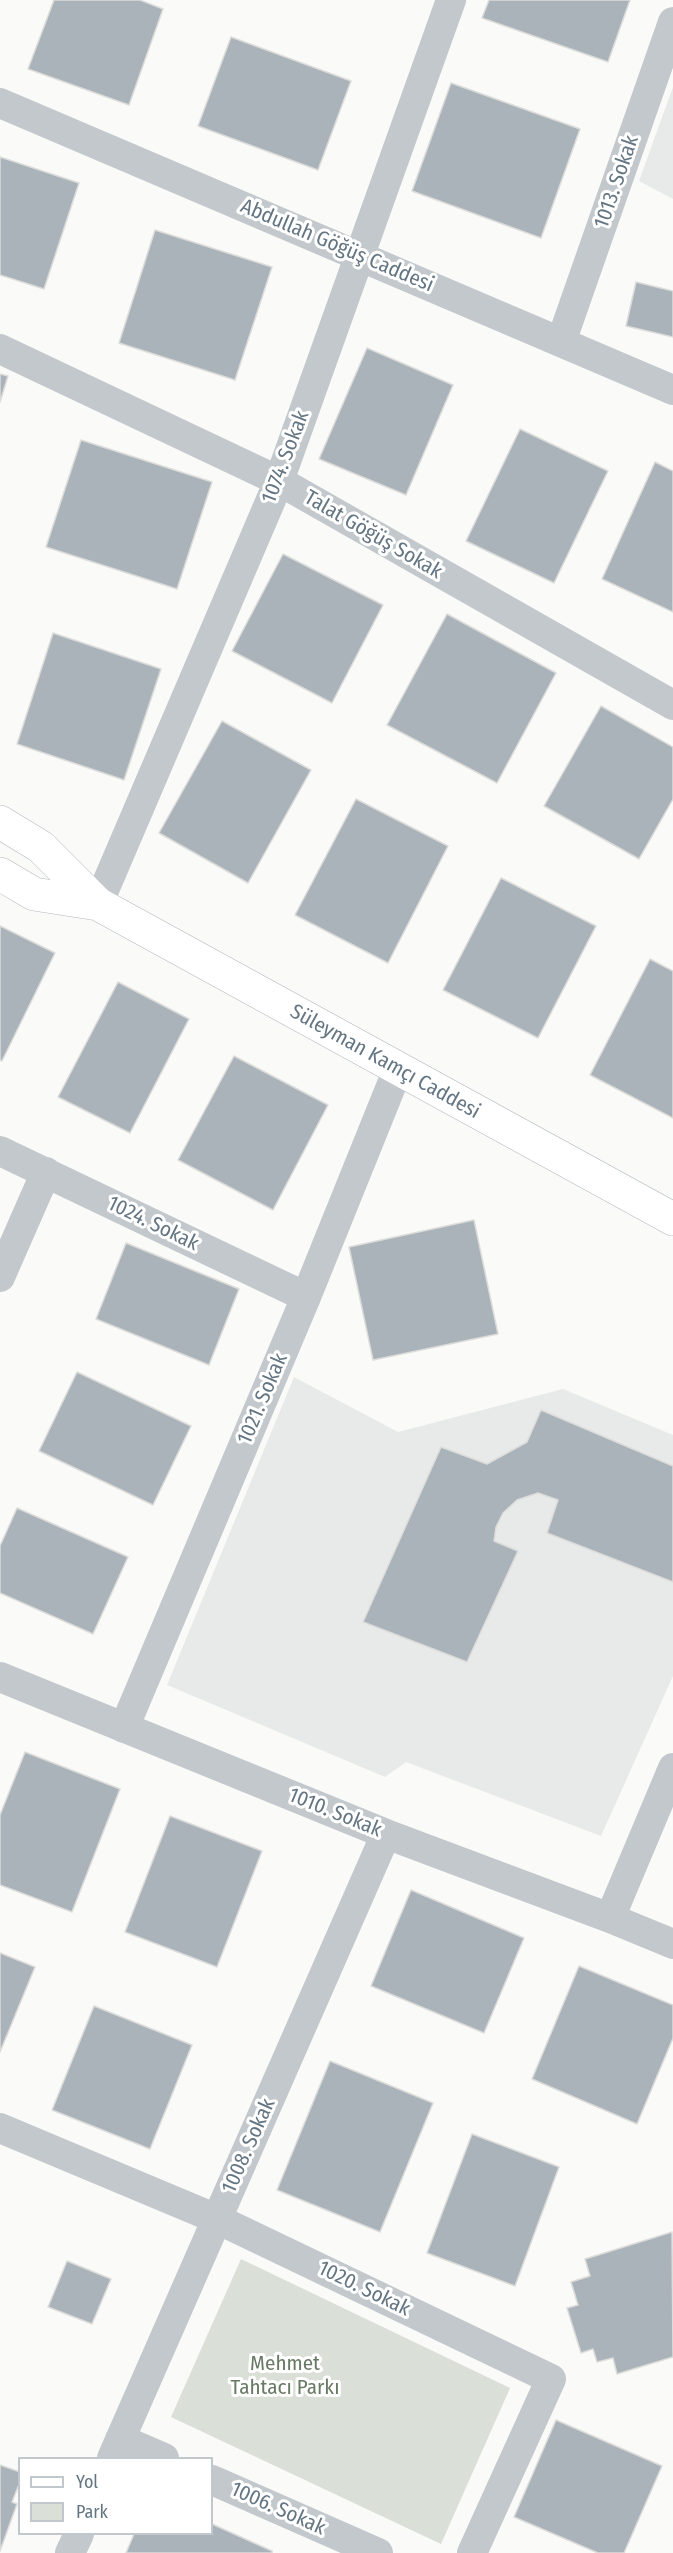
<!DOCTYPE html>
<meta charset="utf-8">
<style>
body{margin:0}
#map{position:relative;width:673px;height:2553px;overflow:hidden;background:#fafaf8;font-family:"Fira Sans Condensed",sans-serif}
canvas{display:block}
.legend{position:absolute;left:18px;top:2457px;width:195px;height:78px;box-sizing:border-box;background:#fff;border:2px solid #c1c8cd;margin:0;padding:8px 10px;list-style:none;font-size:18px;color:#657683}
.legend li{display:flex;align-items:center;gap:12px;height:30px}
.legend b{width:30px;border:2px solid #c1c8cd}
</style>
<div id="map">
<canvas width="673" height="2553"></canvas>
<ul class="legend">
<li><b style="height:8px;background:#fff"></b>Yol</li>
<li><b style="height:16px;background:#dadfd7"></b>Park</li>
</ul>
</div>
<script>
const g = document.querySelector('canvas').getContext('2d');
g.lineJoin = 'round';
function fillPath(path, color) {
  g.fillStyle = color;
  g.fill(path, 'evenodd');
}
function poly(rows) {
  const path = new Path2D();
  for (const r of rows) {
    path.moveTo(r[0], r[1]);
    for (let i = 2; i < r.length; i += 2) path.lineTo(r[i], r[i + 1]);
  }
  return path;
}
function stroke(path, color, width, dash) {
  g.strokeStyle = color;
  g.lineWidth = width;
  g.lineCap = dash ? 'butt' : 'round';
  g.setLineDash(dash || []);
  g.stroke(path);
}
function write(font, color, halo, rows, align = 'center') {
  g.font = font + ' "Fira Sans Condensed",sans-serif';
  g.lineWidth = 6;
  g.setLineDash([]);
  g.textBaseline = 'middle';
  g.strokeStyle = halo;
  g.fillStyle = color;
  for (const [text, x, y, turn = 0] of rows) {
    g.save();
    g.translate(x, y);
    g.rotate((+turn || 0) * Math.PI / 180);
    g.textAlign = isNaN(turn) ? turn : align;
    if (halo) g.strokeText(text, 0, 0);
    g.fillText(text, 0, 0);
    g.restore();
  }
}
const built = poly([
 [673,87,673,199,639,181],
 [294,1377,398,1432,563,1389,673,1435,673,1676,601,1836,406,1762,385,1777,167,1685]
]);
const green = poly([
 [241,2259,510,2388,441,2544,171,2417]
]);
const building = poly([
 [54,0,140,0,163,9,129,105,28,69,54,0],
 [489,0,630,0,608,62,482,18,489,0],
 [231,37,351,81,318,170,198,126,231,37],
 [451,83,580,129,541,238,412,191,451,83],
 [0,157,79,183,44,289,0,275,0,157],
 [155,230,272,267,235,380,119,343,155,230],
 [636,282,673,291,673,337,626,326,636,282],
 [367,348,453,385,406,495,319,459,367,348],
 [0,374,8,376,0,402,0,374],
 [520,429,608,471,554,583,466,541,520,429],
 [81,440,212,482,177,589,46,547,81,440],
 [655,462,673,471,673,612,602,579,655,462],
 [283,554,383,605,332,703,232,651,283,554],
 [447,614,556,673,497,783,387,725,447,614],
 [53,633,161,669,124,780,17,744,53,633],
 [601,706,673,747,673,799,639,859,544,806,601,706],
 [222,721,311,770,248,883,159,833,222,721],
 [356,799,448,846,388,963,295,915,356,799],
 [501,878,596,926,538,1038,443,990,501,878],
 [0,926,55,953,2,1061,0,1060,0,926],
 [650,959,673,971,673,1118,590,1075,650,959],
 [118,982,189,1019,130,1133,58,1097,118,982],
 [234,1056,328,1105,273,1210,178,1160,234,1056],
 [474,1220,498,1334,373,1360,349,1247,474,1220],
 [126,1243,239,1289,209,1365,96,1319,126,1243],
 [77,1372,191,1426,153,1505,39,1451,77,1372],
 [541,1410,673,1466,673,1582,547,1533,558,1500,538,1493,517,1500,503,1513,496,1527,494,1541,518,1551,467,1662,363,1622,441,1447,487,1464,527,1442,541,1410],
 [17,1508,128,1557,93,1634,0,1593,0,1546,17,1508],
 [25,1752,120,1789,72,1912,0,1885,0,1815,25,1752],
 [170,1816,262,1851,217,1967,125,1932,170,1816],
 [411,1890,524,1938,484,2033,371,1986,411,1890],
 [0,1953,35,1967,0,2052,0,1953],
 [579,1966,673,2005,673,2038,637,2124,532,2079,579,1966],
 [94,2006,192,2045,150,2149,52,2110,94,2006],
 [330,2061,433,2103,380,2232,277,2190,330,2061],
 [472,2134,559,2167,515,2286,427,2253,472,2134],
 [672,2232,673,2357,617,2374,613,2358,597,2362,593,2349,581,2353,567,2308,578,2305,571,2282,590,2276,585,2259,672,2232],
 [67,2261,111,2279,92,2324,48,2307,67,2261],
 [556,2420,662,2466,624,2553,598,2553,514,2517,556,2420],
 [0,2465,20,2472,20,2482,12,2502,17,2504,0,2551,0,2465],
 [212,2524,272,2551,272,2553,126,2553,134,2534,212,2534,212,2524]
]);
const street = poly([
 [0,103,673,390],
 [561,342,673,22],
 [0,349,279,481,673,705],
 [98,904,279,481,451,0],
 [0,1151,306,1297],
 [0,1277,46,1172],
 [0,1677,386,1834,610,1918,673,1944],
 [124,1728,306,1297,398,1069],
 [610,1918,673,1768],
 [0,2128,217,2219,551,2379,472,2553],
 [120,2439,164,2458],
 [112,2458,386,1834],
 [212,2480,378,2553],
 [70,2553,79,2534]
]);
const secondary = poly([
 [0,822,41,847,98,904,673,1219],
 [0,874,34,894,98,904]
]);
const streetNames = [
 ["1013. Sokak",617,182,-71],
 ["Abdullah Göğüş Caddesi",337,246,23],
 ["1074. Sokak",286,457,-69],
 ["Talat Göğüş Sokak",373,535,30],
 ["Süleyman Kamçı Caddesi",385,1062,29],
 ["1024. Sokak",153,1224,26],
 ["1021. Sokak",263,1399,-67],
 ["1010. Sokak",335,1813,22],
 ["1008. Sokak",249,2146,-66],
 ["1020. Sokak",364,2289,26],
 ["1006. Sokak",278,2509,24]
];
const parkNames = [
 ["Mehmet",285,2364],
 ["Tahtacı Parkı",285,2388]
];
fillPath(built, '#e8e9e9');
fillPath(green, '#dadfd7');
fillPath(building, '#aab3b9');
stroke(building, '#dcdcda', 1.5);
stroke(secondary, '#b3babf', 34);
stroke(street, '#c3c8cc', 30);
stroke(secondary, '#fff', 33);
write('21px', '#657683', '#fff', streetNames);
write('21px', '#687a64', '#fff', parkNames);
</script>
